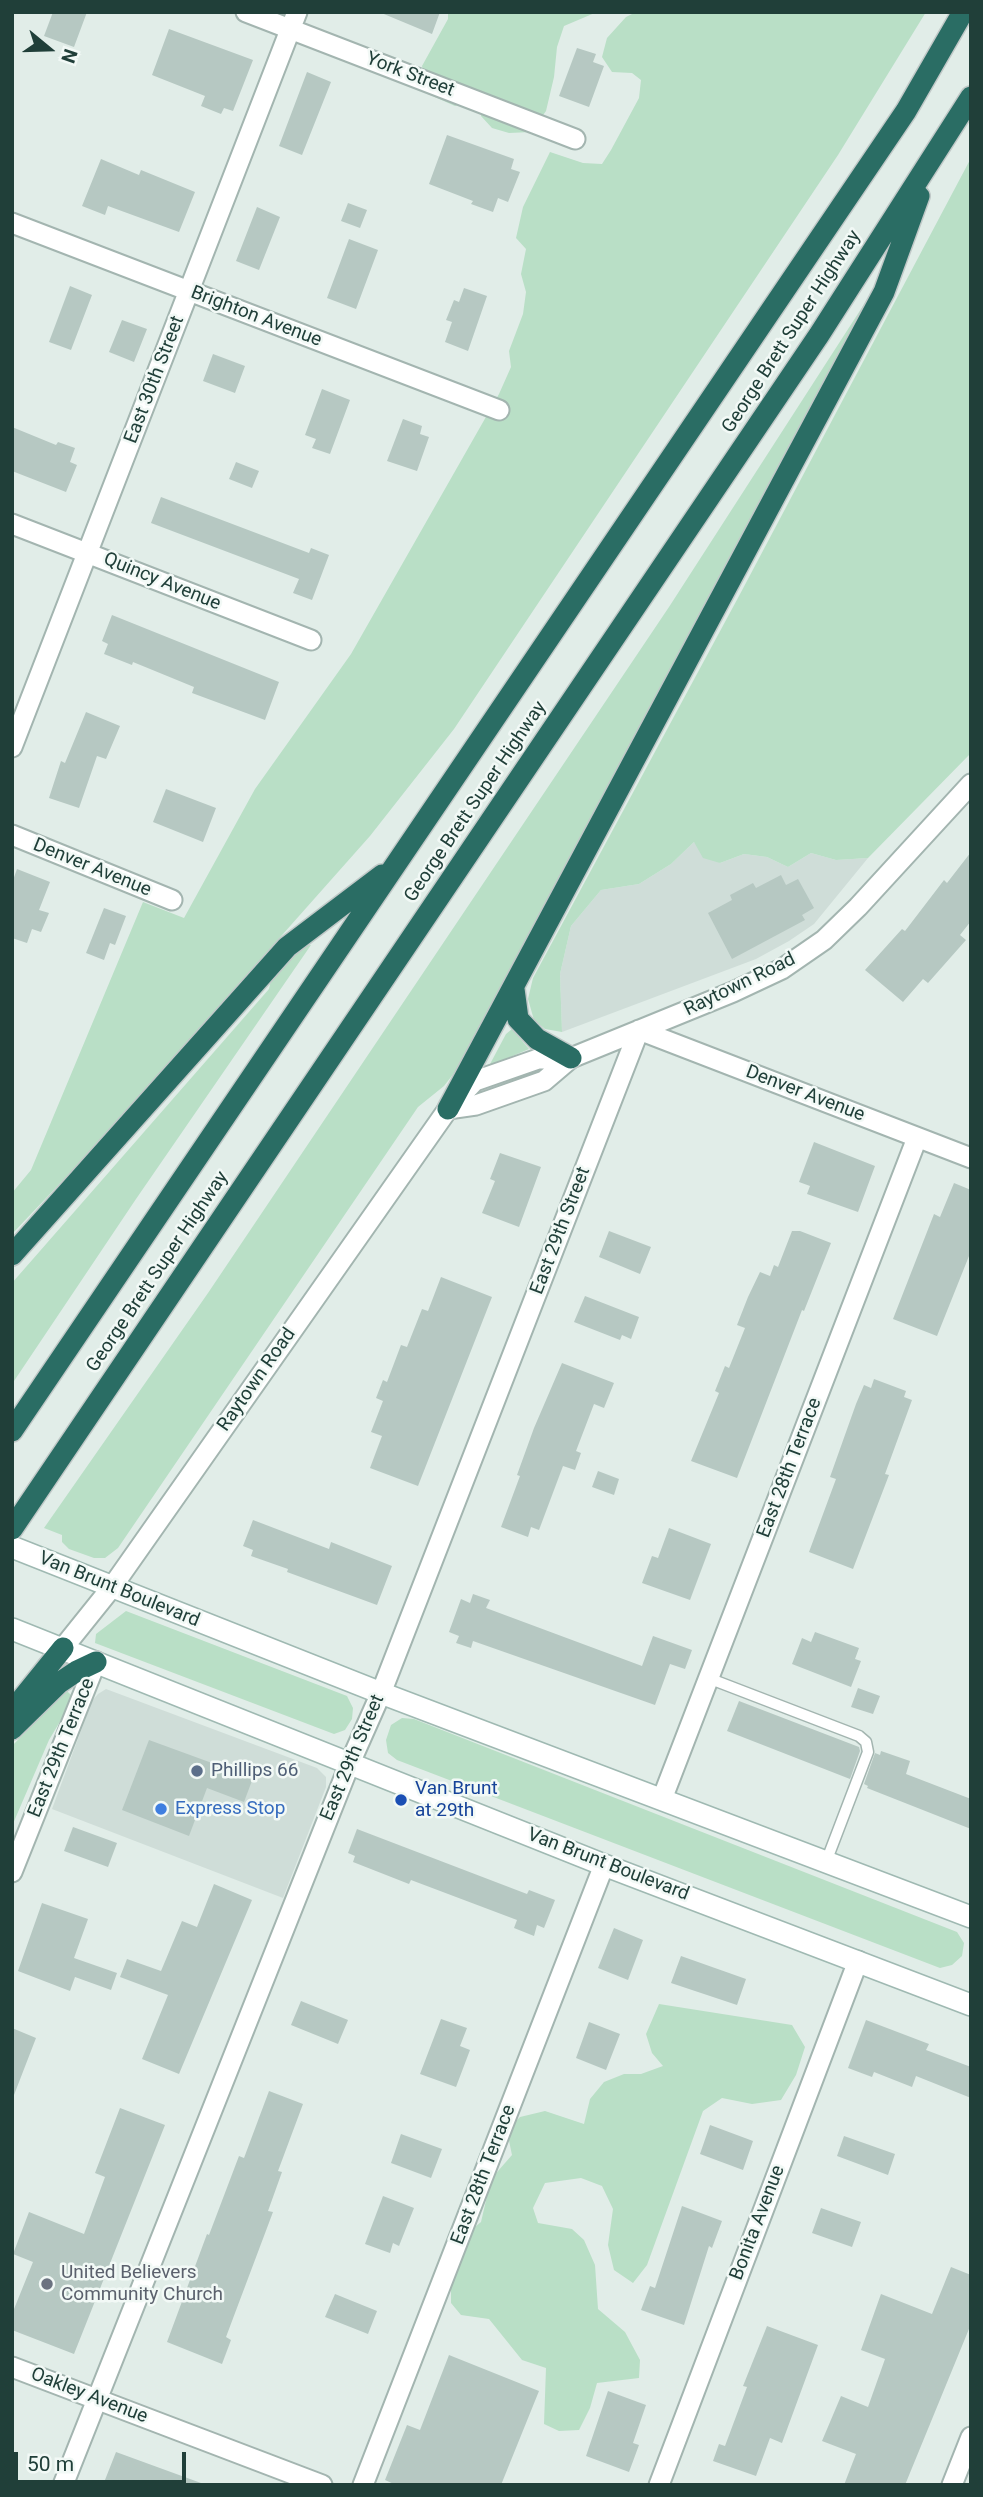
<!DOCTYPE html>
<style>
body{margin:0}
#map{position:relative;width:983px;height:2497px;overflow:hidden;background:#e1ede8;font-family:Roboto,sans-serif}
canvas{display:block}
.frame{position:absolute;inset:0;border:14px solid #203f39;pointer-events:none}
.north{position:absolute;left:14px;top:14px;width:70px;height:70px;-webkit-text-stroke:5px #f2f9f6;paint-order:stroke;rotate:109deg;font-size:19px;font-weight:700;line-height:28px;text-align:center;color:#203f39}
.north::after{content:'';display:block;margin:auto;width:24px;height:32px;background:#203f39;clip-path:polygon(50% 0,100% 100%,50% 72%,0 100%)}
.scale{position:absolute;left:14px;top:2452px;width:172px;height:32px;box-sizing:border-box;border:4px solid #203f39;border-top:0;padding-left:9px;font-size:21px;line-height:24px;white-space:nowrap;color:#203f39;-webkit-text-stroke:5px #f2f9f6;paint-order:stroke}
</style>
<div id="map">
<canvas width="983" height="2497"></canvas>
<div class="frame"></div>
<div class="north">N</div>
<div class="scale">50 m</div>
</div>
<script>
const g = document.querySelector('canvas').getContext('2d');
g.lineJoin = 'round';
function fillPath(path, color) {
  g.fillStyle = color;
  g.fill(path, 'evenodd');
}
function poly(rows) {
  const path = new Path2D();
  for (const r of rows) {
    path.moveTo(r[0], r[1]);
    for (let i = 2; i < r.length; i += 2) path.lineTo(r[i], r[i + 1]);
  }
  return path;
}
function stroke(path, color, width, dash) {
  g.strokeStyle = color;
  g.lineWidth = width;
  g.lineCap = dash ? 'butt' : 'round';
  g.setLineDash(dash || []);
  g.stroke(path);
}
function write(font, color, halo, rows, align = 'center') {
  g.font = font + ' Roboto,sans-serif';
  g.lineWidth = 5;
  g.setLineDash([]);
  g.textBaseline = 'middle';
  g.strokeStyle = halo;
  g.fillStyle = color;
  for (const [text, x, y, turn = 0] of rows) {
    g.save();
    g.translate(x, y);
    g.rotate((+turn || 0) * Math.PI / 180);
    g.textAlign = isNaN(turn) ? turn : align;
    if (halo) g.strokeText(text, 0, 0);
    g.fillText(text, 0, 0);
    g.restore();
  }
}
const built = poly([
 [694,842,720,863,744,854,767,857,788,867,811,853,836,860,868,858,814,924,789,941,756,959,562,1032,560,974,571,926,601,890,639,884,671,864],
 [106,1689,317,1768,326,1777,326,1787,283,1898,52,1809,92,1701,98,1694]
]);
const green = poly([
 [448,12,597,12,564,26,557,47,554,77,546,111,531,132,509,133,492,128,481,116,483,96,455,106,428,94,422,66,448,19],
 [636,12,926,12,838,155,454,729,370,836,86,1156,12,1234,12,1193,31,1170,143,902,184,918,255,789,351,654,499,394,511,367,509,351,523,314,526,292,521,274,526,249,516,238,523,207,550,152,583,163,602,164,611,150,639,98,641,80,632,73,612,72,602,57,607,38,626,17],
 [971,158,971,753,868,858,836,860,811,853,788,867,767,857,744,854,720,863,703,858,694,842,671,864,639,884,601,890,571,926,560,974,562,1032,545,1029,534,1020,528,999,533,978,739,596],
 [870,295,458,1068,444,1086,418,1107,118,1548,105,1558,94,1558,69,1549,62,1542,62,1535,44,1528,208,1293,669,607],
 [311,945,136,1199,12,1384,12,1283,269,989,271,980,302,946],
 [512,1029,529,1049,489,1066,506,1034],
 [126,1611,347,1696,353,1708,352,1719,345,1730,334,1734,95,1643,96,1634],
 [66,1690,74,1698,49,1740,12,1826,12,1746],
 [402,1718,414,1719,957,1932,964,1943,962,1956,952,1965,940,1968,397,1760,388,1753,386,1740,391,1725],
 [659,2004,792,2025,805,2047,796,2075,781,2100,752,2104,722,2098,703,2111,647,2265,633,2283,614,2270,608,2245,613,2209,602,2186,581,2178,545,2183,533,2208,538,2223,572,2229,584,2240,595,2265,598,2309,625,2332,640,2360,639,2378,597,2383,590,2408,579,2430,559,2431,544,2424,546,2368,522,2360,489,2319,461,2315,451,2303,451,2283,465,2235,481,2222,491,2179,512,2155,508,2136,514,2123,520,2117,545,2111,584,2124,590,2099,604,2082,624,2074,641,2074,663,2066,652,2053,646,2034]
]);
const building = poly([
 [53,12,87,12,74,47,44,36],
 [379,12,440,12,432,34],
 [169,29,253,60,233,111,224,108,221,114,201,106,205,96,152,75],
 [577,48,596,54,593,62,604,66,589,107,559,96],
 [307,72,331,82,302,155,279,146],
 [447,135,514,159,511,169,520,172,508,202,498,198,493,212,471,204,473,201,429,184],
 [101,159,139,175,141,170,195,192,179,232,108,206,105,215,82,206],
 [348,203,367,210,360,228,341,221],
 [257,207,280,217,259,270,236,261],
 [349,239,378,250,356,309,327,298],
 [70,286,92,295,71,350,49,342],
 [464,288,487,296,468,351,445,342,452,322,446,320,454,300,459,302],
 [122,320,147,329,134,362,109,352],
 [213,354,245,366,235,393,203,381],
 [322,389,350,400,330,454,312,448,316,439,305,435],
 [403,419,422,426,420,434,429,437,417,471,387,461],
 [12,427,56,445,58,442,75,448,70,462,77,465,66,492,12,471],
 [236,462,259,471,252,488,229,479],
 [161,497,309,553,311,548,329,555,312,600,293,593,299,579,151,523],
 [112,615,279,682,265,720,192,693,194,687,133,662,132,665,104,654,108,644,102,641],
 [86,712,120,726,106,759,97,756,79,808,49,798,61,761,65,763],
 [166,789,216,808,203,842,153,822],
 [971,852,971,921,960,935,966,940,928,983,923,979,903,1002,865,970,902,929,905,931,944,880,947,883],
 [17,869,50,882,39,910,49,913,41,932,32,929,27,943,12,938,12,883],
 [781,875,786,885,798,879,814,908,802,915,805,920,732,959,708,913,732,900,730,895,753,883,756,888],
 [104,908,126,916,115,945,110,943,104,960,86,953],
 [814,1142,875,1166,858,1212,807,1194,810,1186,799,1182],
 [500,1153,541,1167,519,1227,482,1213,495,1181,490,1179],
 [954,1183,971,1190,971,1251,937,1336,893,1319,934,1214,940,1217],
 [609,1231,651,1247,640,1274,599,1257],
 [792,1231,800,1231,831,1243,804,1311,802,1310,737,1478,691,1461,719,1393,715,1391,725,1366,729,1368,745,1328,737,1325,748,1297,760,1272,770,1276,774,1265,778,1267],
 [441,1277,492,1297,418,1486,370,1468,382,1436,371,1432,383,1401,376,1398,383,1380,387,1382,401,1345,407,1347,422,1309,428,1311],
 [585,1296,639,1317,631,1339,622,1335,620,1340,574,1322],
 [562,1363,614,1383,604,1408,594,1404,576,1451,581,1453,575,1470,563,1466,539,1530,531,1527,528,1537,501,1527,520,1476,517,1475,534,1428],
 [874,1379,906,1391,904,1397,912,1400,885,1474,889,1475,853,1569,809,1552,836,1479,830,1477,856,1404,864,1385,871,1388],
 [598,1471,619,1479,614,1495,592,1487],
 [253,1520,329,1549,331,1542,392,1566,377,1605,287,1572,288,1569,251,1556,253,1550,243,1546],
 [669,1528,711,1544,690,1600,642,1583,652,1556,658,1558],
 [473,1594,490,1600,486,1608,642,1666,653,1636,692,1650,685,1669,670,1664,655,1705,473,1641,471,1648,456,1643,459,1636,449,1632,461,1599,470,1603],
 [815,1632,859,1648,855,1659,861,1661,851,1687,792,1664,802,1638,811,1642],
 [858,1688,880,1696,873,1714,851,1707],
 [739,1701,859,1747,860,1751,850,1779,727,1731],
 [149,1740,253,1778,244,1802,207,1788,189,1836,122,1810],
 [881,1751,910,1761,906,1774,971,1799,971,1829,867,1788,868,1786,864,1784,875,1753,880,1755],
 [73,1827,117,1843,108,1867,64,1851],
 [357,1829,527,1894,529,1890,555,1900,544,1928,537,1925,534,1936,514,1928,517,1920,411,1880,409,1884,353,1862,355,1856,348,1853],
 [214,1884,252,1900,179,2074,142,2059,168,1995,120,1977,127,1959,161,1971,182,1921,197,1927],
 [42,1903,88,1919,74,1958,117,1973,111,1990,75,1977,70,1991,18,1971],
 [614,1928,643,1940,628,1980,598,1968],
 [681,1956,746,1979,737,2005,671,1983],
 [301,2001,348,2020,338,2044,291,2025],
 [441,2019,467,2028,460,2046,470,2050,456,2087,420,2074],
 [866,2020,929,2044,926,2050,971,2067,971,2098,916,2076,912,2087,874,2072,872,2077,848,2068],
 [589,2022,620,2034,606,2070,576,2058],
 [12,2028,36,2038,14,2095,12,2094],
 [269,2091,303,2104,278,2171,282,2172,268,2211,273,2212,226,2337,231,2340,222,2364,167,2342,207,2234,209,2235,239,2156,244,2158],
 [120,2108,165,2125,74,2354,12,2330,12,2314,33,2262,13,2254,29,2212,84,2234,105,2177,95,2173],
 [710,2125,753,2141,743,2170,700,2154],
 [401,2134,442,2149,431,2178,391,2163],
 [844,2136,895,2154,888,2175,837,2156],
 [383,2196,414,2208,399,2246,393,2243,390,2253,365,2244],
 [682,2206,722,2221,712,2248,709,2246,684,2325,641,2310,650,2286,655,2288],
 [821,2208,861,2222,852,2247,812,2233],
 [951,2267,971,2275,971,2324,905,2485,844,2485,856,2454,822,2441,841,2396,868,2407,885,2359,861,2350,881,2294,932,2314],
 [335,2294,377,2311,368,2334,325,2317],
 [767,2326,818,2345,782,2443,770,2438,756,2476,713,2461,719,2444,725,2446,747,2387,743,2386],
 [449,2355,539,2391,501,2485,396,2485,385,2480,407,2425,420,2430],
 [608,2391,646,2405,633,2443,639,2445,629,2472,586,2456],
 [116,2452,201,2483,201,2485,103,2485]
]);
const lane = poly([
 [708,1678,859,1736,866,1742,868,1752,826,1862]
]);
const street = poly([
 [246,12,575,139],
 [12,223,499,410],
 [12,524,311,640],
 [12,747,297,12],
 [12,835,172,900],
 [448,1109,476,1105,544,1081,571,1058,733,992,782,969,824,940,858,907,971,784],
 [63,1648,112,1587,448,1109,475,1081,538,1059,571,1058],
 [662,1799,917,1138],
 [12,1872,96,1662],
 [12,2367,322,2485],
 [63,2485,350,1763,381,1693,639,1030,971,1158],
 [363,2485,604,1865],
 [659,2485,858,1961],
 [952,2485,971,2437]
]);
const secondary = poly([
 [12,1547,381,1693,971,1917],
 [12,1629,604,1865,971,2005]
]);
const highway = poly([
 [514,989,518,1019,537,1039,571,1058],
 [448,1109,884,292,919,196],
 [12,1255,287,947,382,875],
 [12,1431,906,111,963,12],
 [12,1529,819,335,971,97],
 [12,1711,63,1648],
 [12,1729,59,1683,77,1671,96,1662]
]);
const markers = [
 [197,1771,7,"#5c6f8a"],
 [401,1800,7,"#1a4fb4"],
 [161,1809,7,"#3f7fe0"],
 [47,2284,7,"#6b7280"]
];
const streetNames = [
 ["York Street",410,75,21],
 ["Brighton Avenue",256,317,21],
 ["George Brett Super Highway",792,332,-57],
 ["East 30th Street",155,380,-69],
 ["Quincy Avenue",162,582,22],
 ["George Brett Super Highway",476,802,-56],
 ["Denver Avenue",92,868,22],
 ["Raytown Road",740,985,-26],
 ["Denver Avenue",805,1094,21],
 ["East 29th Street",561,1231,-69],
 ["George Brett Super Highway",158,1272,-56],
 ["Raytown Road",257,1380,-55],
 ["East 28th Terrace",790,1468,-69],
 ["Van Brunt Boulevard",119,1590,22],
 ["East 29th Terrace",62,1748,-68],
 ["East 29th Street",353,1758,-67],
 ["Van Brunt Boulevard",608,1865,21],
 ["East 28th Terrace",484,2175,-69],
 ["Bonita Avenue",758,2223,-69],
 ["Oakley Avenue",89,2396,21]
];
const serviceNames = [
 ["Phillips 66",211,1771]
];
const transitNames = [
 ["Van Brunt",415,1789],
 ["at 29th",415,1811]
];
const shopNames = [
 ["Express Stop",175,1809]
];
const worshipNames = [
 ["United Believers",61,2273],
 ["Community Church",61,2295]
];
fillPath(built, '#cfddd8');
fillPath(green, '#b9dfc6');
fillPath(building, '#b6c8c2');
stroke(lane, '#a3b5b0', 13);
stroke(street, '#a3b5b0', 23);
stroke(secondary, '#9fb9b2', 24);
stroke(highway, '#c1c9c8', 24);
stroke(lane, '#fff', 10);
stroke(street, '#fff', 19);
stroke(secondary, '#fff', 21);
stroke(highway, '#2a6d64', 21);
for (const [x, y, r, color] of markers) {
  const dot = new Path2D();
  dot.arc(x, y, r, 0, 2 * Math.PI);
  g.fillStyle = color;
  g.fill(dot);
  stroke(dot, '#f2f9f6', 2.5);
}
write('19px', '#203f39', '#f2f9f6', streetNames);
write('19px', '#4e5e75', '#f2f9f6', serviceNames, 'left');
write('19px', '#164399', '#f2f9f6', transitNames, 'left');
write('19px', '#366cbe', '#f2f9f6', shopNames, 'left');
write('19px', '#5b616d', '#f2f9f6', worshipNames, 'left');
</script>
